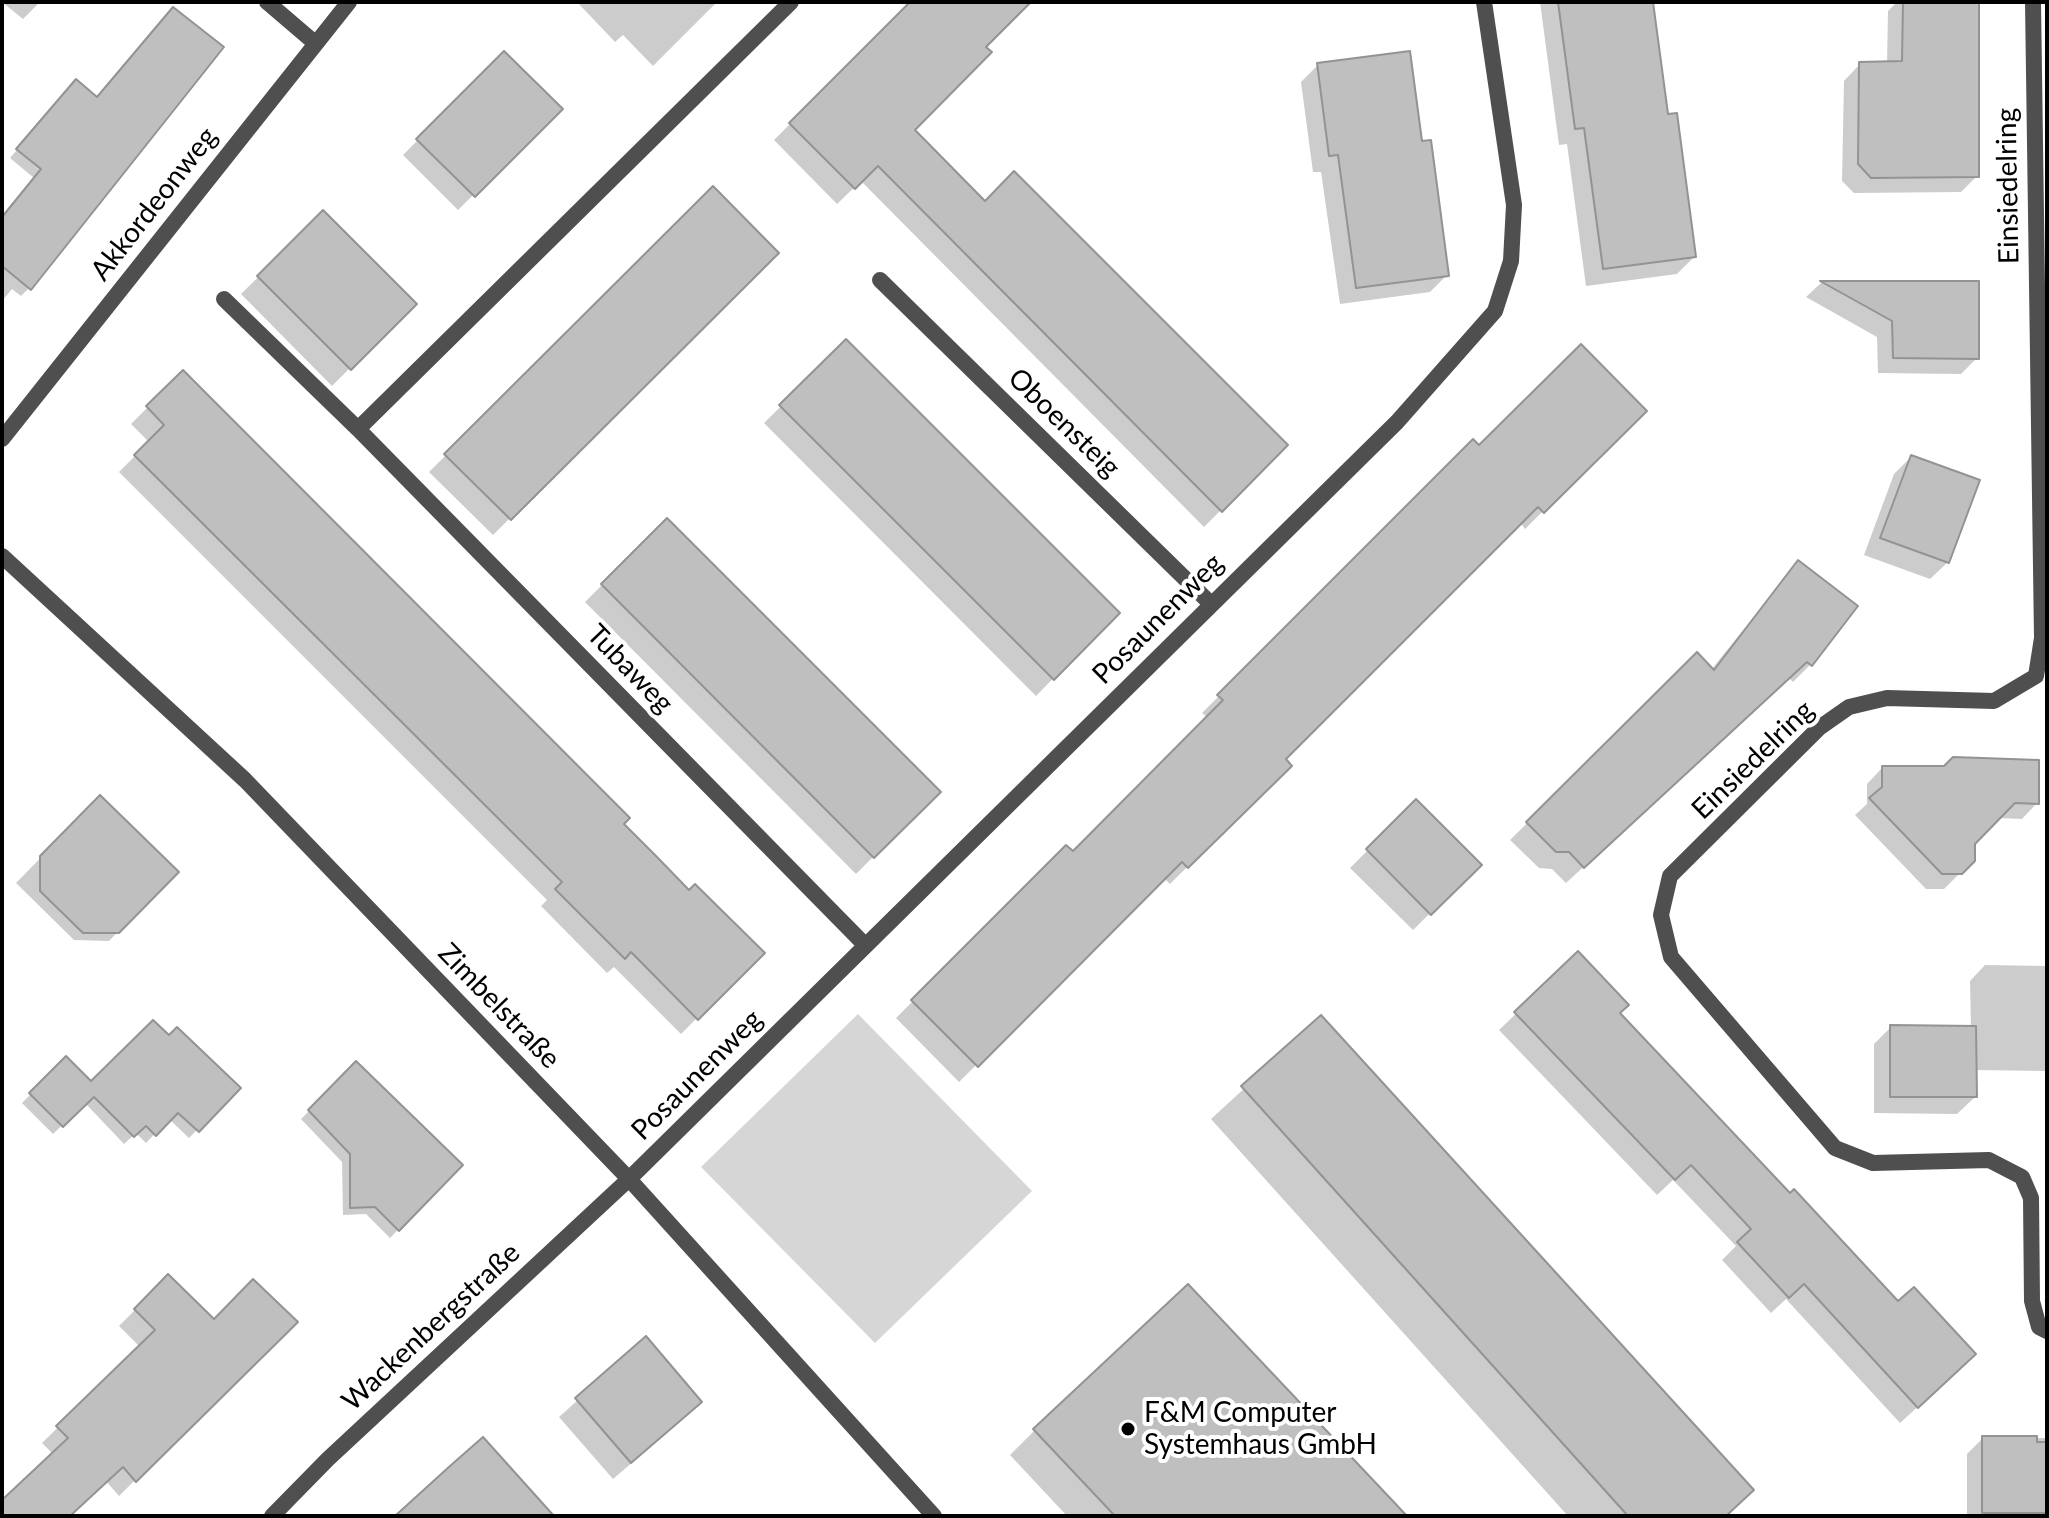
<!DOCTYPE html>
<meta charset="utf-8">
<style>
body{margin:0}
#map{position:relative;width:2049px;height:1518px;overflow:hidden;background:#fff;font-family:Lato,sans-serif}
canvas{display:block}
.frame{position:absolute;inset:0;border:4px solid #000;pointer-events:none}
</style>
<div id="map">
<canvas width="2049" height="1518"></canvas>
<div class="frame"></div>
</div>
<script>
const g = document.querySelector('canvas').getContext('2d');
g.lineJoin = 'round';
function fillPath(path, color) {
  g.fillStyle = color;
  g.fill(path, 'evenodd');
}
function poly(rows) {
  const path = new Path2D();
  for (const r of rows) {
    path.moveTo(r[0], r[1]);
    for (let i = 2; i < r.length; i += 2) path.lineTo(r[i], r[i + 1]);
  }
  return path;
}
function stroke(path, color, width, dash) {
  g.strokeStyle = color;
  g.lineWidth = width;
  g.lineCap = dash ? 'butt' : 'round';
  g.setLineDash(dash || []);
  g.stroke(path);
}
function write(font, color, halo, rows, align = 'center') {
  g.font = font + ' Lato,sans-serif';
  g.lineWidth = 8;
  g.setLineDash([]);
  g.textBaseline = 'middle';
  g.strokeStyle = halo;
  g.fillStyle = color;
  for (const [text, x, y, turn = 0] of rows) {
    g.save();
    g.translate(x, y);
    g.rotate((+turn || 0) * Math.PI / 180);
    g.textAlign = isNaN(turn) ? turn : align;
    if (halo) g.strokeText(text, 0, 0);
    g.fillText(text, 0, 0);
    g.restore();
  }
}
const green = poly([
 [858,1014,1032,1191,875,1343,701,1167]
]);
const shadow = poly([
 [2,2,40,2,23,19],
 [577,2,717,2,653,66,623,35,615,42],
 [906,2,1028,2,912,130,985,204,1286,445,1204,527,861,181,837,204,774,140,909,5],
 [1540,2,1651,2,1666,116,1694,257,1677,274,1586,286,1567,144,1559,145],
 [1897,2,1977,2,1977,176,1961,192,1854,193,1842,181,1844,81,1860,64,1887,64,1888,11],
 [504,54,560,109,458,210,403,155],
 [1318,65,1420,144,1447,275,1430,292,1340,304,1321,172,1313,172,1301,82],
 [68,90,29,288,21,296,12,289,2,301,2,218,34,178,10,158],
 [713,189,776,253,493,535,429,472],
 [323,213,414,304,332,386,241,294],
 [1821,283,1977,283,1977,358,1961,374,1878,373,1877,337,1806,297],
 [846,342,1117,613,1036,696,764,423],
 [183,372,689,892,762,953,681,1034,614,967,607,973,541,906,547,900,119,472,149,442,131,424],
 [1644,411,1525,529,1520,522,1283,759,1289,766,1170,884,1164,878,959,1082,896,1018,1066,848,1073,854,1208,718,1202,713,1473,442,1479,448],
 [1911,457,1948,562,1930,579,1864,555,1894,474],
 [667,520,938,792,856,874,585,602],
 [1798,562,1810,665,1793,682,1789,678,1566,883,1552,869,1539,868,1510,840,1697,655,1711,670],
 [1882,768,2037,803,2022,819,1997,818,1973,843,1960,873,1944,889,1926,889,1855,815,1867,804,1867,784],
 [100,797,176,872,109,941,74,940,16,883],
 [1416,802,1479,865,1413,930,1350,868],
 [1578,954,1618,1013,1957,1371,1900,1423,1786,1299,1771,1313,1722,1260,1736,1246,1673,1180,1657,1195,1499,1030],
 [1985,965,2047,966,2047,1071,1975,1070,1975,1097,1957,1114,1874,1113,1874,1044,1891,1027,1971,1028,1970,981],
 [1321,1018,1726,1516,1568,1516,1211,1119],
 [66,1059,91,1084,238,1088,189,1138,169,1119,146,1143,136,1133,124,1144,85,1103,53,1134,22,1103],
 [356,1064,460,1165,390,1238,366,1214,343,1215,342,1162,301,1119],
 [168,1277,214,1321,295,1322,119,1496,106,1481,68,1516,2,1516,2,1506,54,1455,42,1443,140,1347,119,1326],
 [646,1339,683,1419,613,1479,559,1417],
 [1035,1430,1404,1516,1067,1516,1010,1455],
 [1983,1438,2047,1438,2047,1516,1967,1516,1967,1454]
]);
const building = poly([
 [910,2,1031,2,986,47,992,52,915,130,985,201,1014,171,1288,445,1222,512,878,166,855,189,789,123,910,2],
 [1558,2,1653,2,1668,114,1677,113,1696,257,1603,269,1584,128,1575,129,1558,2],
 [1903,2,1979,2,1979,177,1871,178,1858,164,1859,62,1902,61,1903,2],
 [173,7,224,47,31,290,2,266,2,217,41,169,16,149,76,79,97,97,173,7],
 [504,51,563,109,475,197,416,139,504,51],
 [1410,51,1422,141,1431,140,1449,276,1356,288,1338,155,1329,156,1317,63,1410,51],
 [713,186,779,253,511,520,444,454,713,186],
 [323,210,417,304,351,370,257,276,323,210],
 [1820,281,1979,281,1979,359,1893,358,1892,321,1820,281],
 [846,339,1120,613,1054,680,779,405,846,339],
 [1581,344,1647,411,1544,513,1538,507,1286,759,1292,766,1188,868,1182,862,978,1067,911,1000,1066,845,1073,851,1223,700,1217,695,1473,439,1479,445,1581,344],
 [183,370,630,818,624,824,657,857,689,890,695,884,765,953,698,1020,631,952,625,959,555,889,562,882,134,455,164,425,146,406,183,370],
 [1911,455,1980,480,1949,563,1880,538,1911,455],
 [667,518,941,792,874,858,601,584,667,518],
 [1798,560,1858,606,1812,666,1807,662,1584,868,1569,852,1556,852,1526,822,1697,652,1714,670,1798,560],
 [1953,757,2039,760,2039,804,2015,803,1975,844,1975,861,1962,874,1942,874,1869,798,1882,787,1882,766,1944,766,1953,757],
 [100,795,179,872,119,933,83,933,40,891,40,856,100,795],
 [1416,799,1482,865,1431,915,1366,849,1416,799],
 [1578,951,1629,1005,1620,1013,1790,1193,1794,1189,1898,1301,1914,1287,1976,1354,1918,1408,1804,1284,1789,1298,1737,1242,1751,1229,1691,1165,1675,1180,1514,1012,1578,951],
 [1321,1015,1754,1490,1726,1516,1628,1516,1241,1086,1321,1015],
 [153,1020,169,1035,177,1027,241,1088,199,1132,178,1113,156,1136,146,1126,134,1137,94,1097,63,1127,29,1093,66,1056,91,1081,153,1020],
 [1890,1025,1976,1026,1977,1097,1890,1097,1890,1025],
 [356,1061,463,1165,399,1231,375,1207,350,1208,350,1154,308,1110,356,1061],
 [168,1274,214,1319,253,1279,298,1322,136,1482,123,1467,70,1516,2,1516,2,1500,68,1438,56,1426,155,1330,134,1309,168,1274],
 [1188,1284,1407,1516,1115,1516,1033,1429,1188,1284],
 [646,1336,702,1402,631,1463,575,1398,646,1336],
 [1982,1436,2037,1436,2037,1442,2047,1442,2047,1513,1982,1513,1982,1436],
 [483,1437,554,1516,395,1516,450,1466,483,1437]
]);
const minor = poly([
 [267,2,315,43],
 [2033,2,2042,638,2036,676,1994,701,1887,698,1849,707,1819,728,1670,876,1661,915,1671,957,1835,1148,1873,1163,1989,1160,2022,1177,2031,1198,2032,1301,2039,1327,2047,1331],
 [880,280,1211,604],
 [224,299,358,429,865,945],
 [358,429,791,2],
 [2,439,349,2],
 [2,556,245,780,629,1179,934,1516],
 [272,1516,328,1459,629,1179,1397,422,1495,311,1511,261,1514,205,1484,2]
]);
const markers = [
 [1128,1429,8,"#000"]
];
const streetNames = [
 ["Einsiedelring",2008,186,-91],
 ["Akkordeonweg",154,204,-52],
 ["Oboensteig",1064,423,44],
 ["Posaunenweg",1158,619,-45],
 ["Tubaweg",630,669,46],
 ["Einsiedelring",1753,760,-44],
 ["Zimbelstraße",499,1006,46],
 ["Posaunenweg",697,1075,-45],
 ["Wackenbergstraße",431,1327,-43]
];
const poiNames = [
 ["F&M Computer",1144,1413],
 ["Systemhaus GmbH",1144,1445]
];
fillPath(green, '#d6d6d6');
fillPath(shadow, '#0003');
fillPath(building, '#bfbfbf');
stroke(building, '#939393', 2);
stroke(minor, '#4f4f4f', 16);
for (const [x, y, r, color] of markers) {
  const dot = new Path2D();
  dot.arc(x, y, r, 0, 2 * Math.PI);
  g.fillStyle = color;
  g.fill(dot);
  stroke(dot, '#fff', 3);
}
write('28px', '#000', '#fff', streetNames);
write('28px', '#000', '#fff', poiNames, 'left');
</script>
